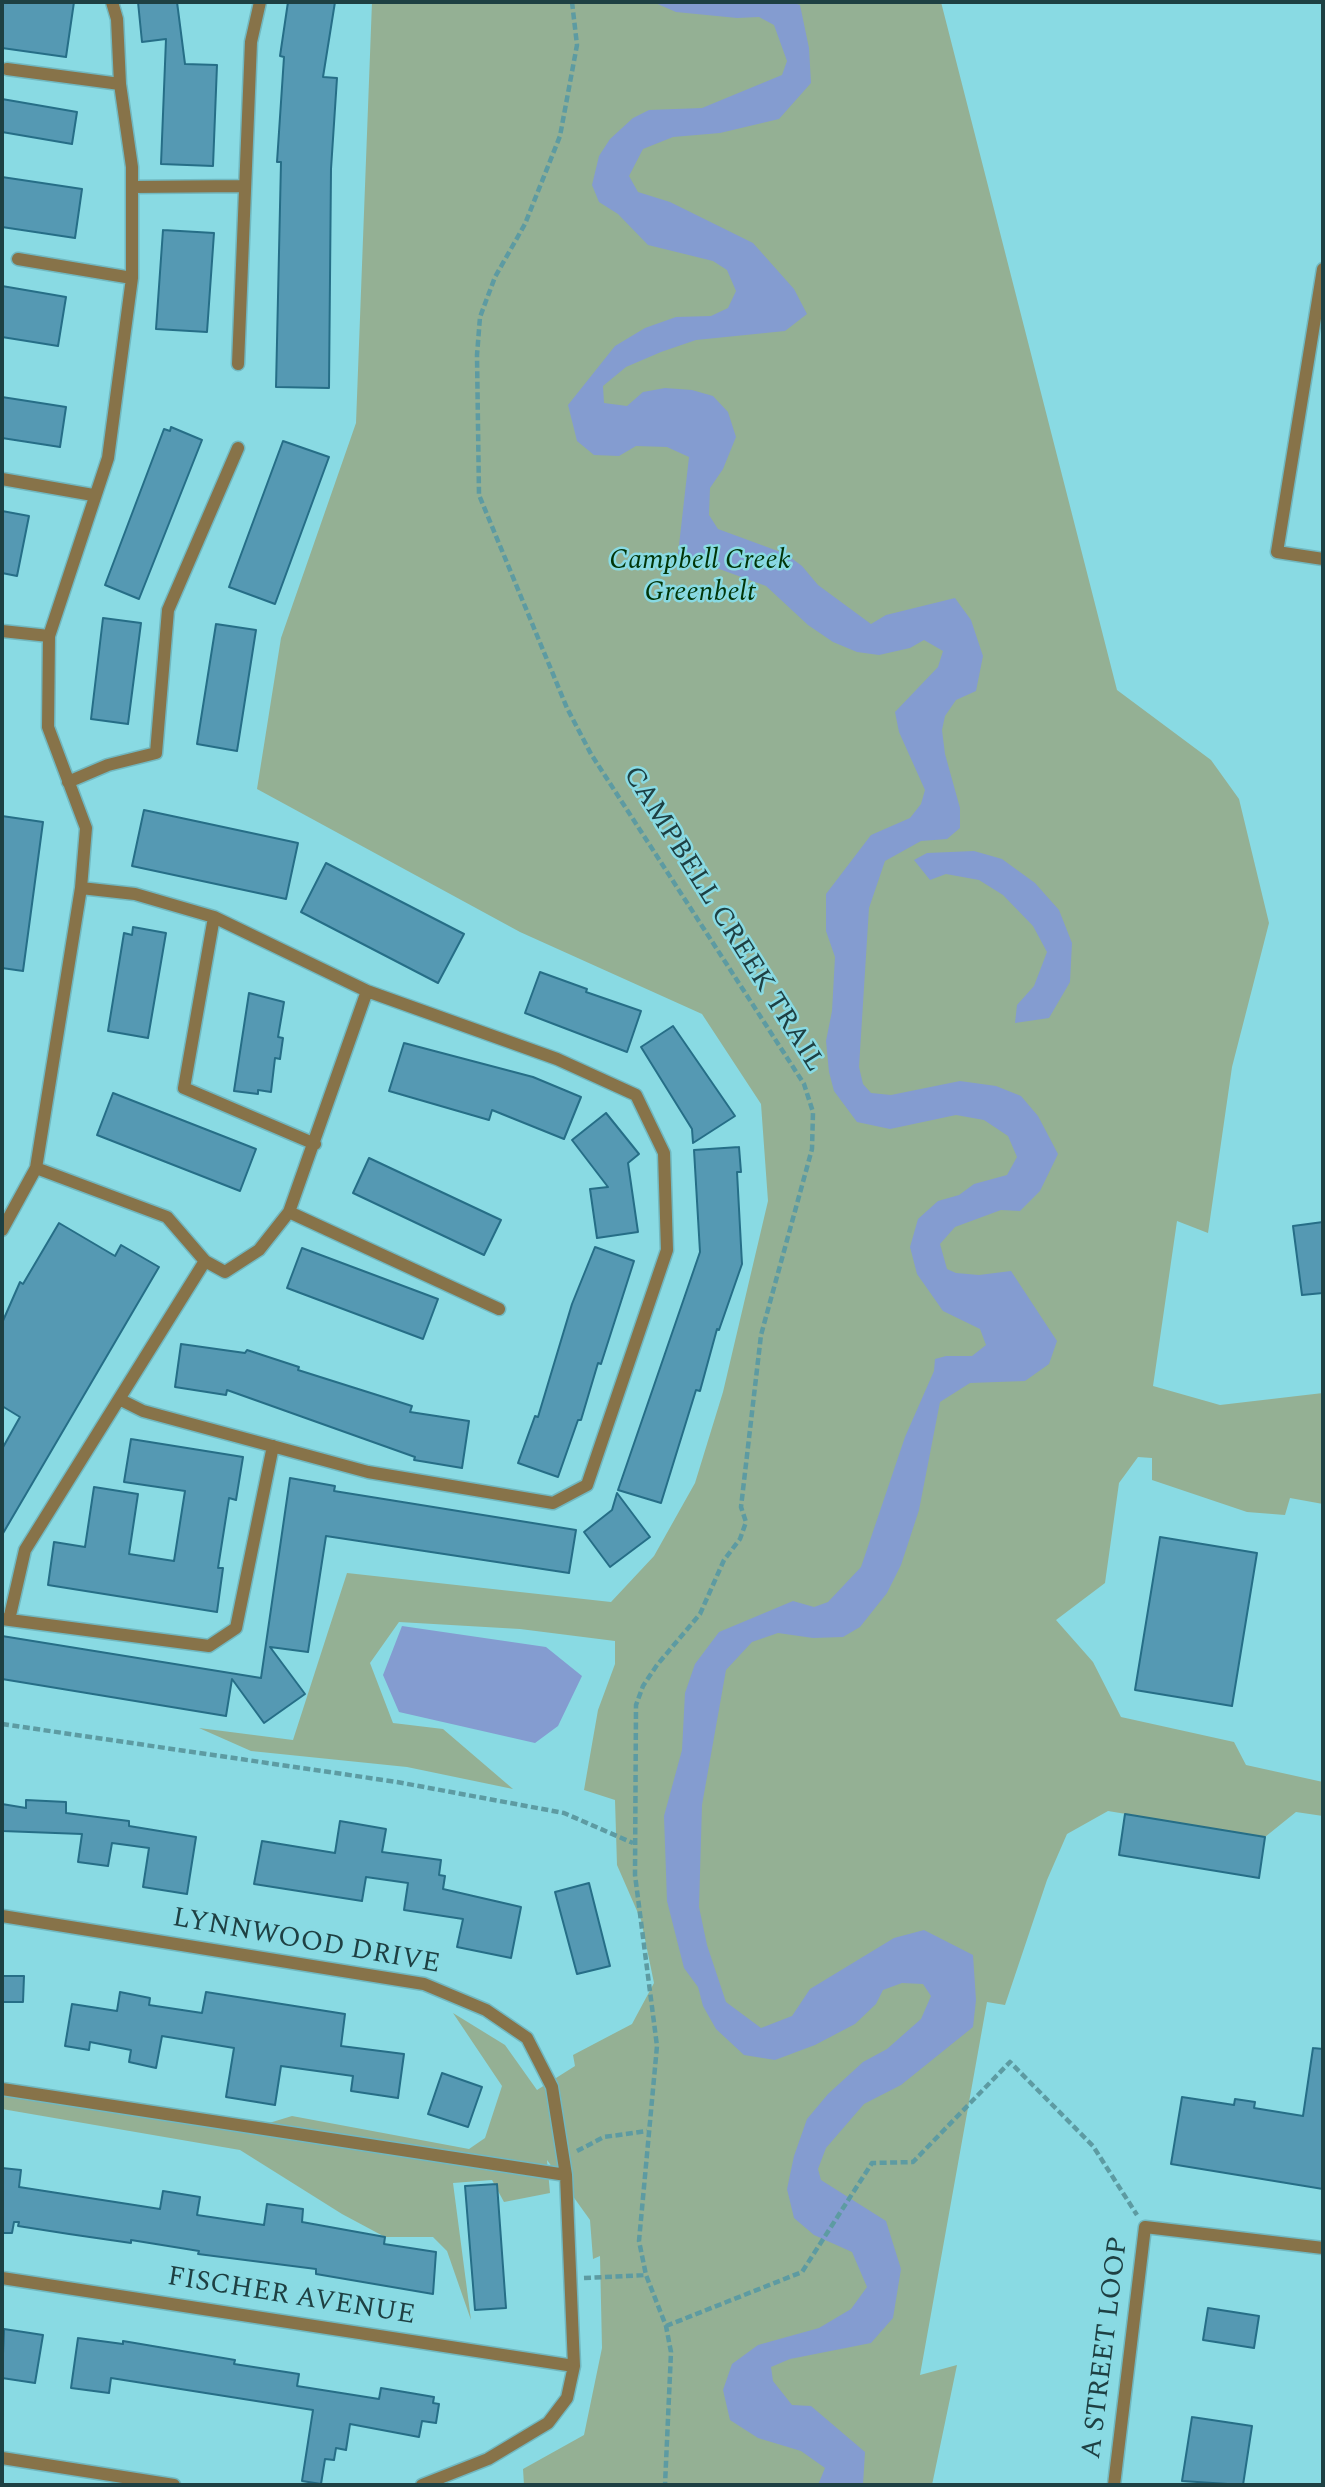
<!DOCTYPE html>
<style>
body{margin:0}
#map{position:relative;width:1325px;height:2487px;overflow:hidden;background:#89dae3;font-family:Spectral,serif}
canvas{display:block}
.frame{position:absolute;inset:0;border:4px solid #1e4043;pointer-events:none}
</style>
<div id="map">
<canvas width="1325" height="2487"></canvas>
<div class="frame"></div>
</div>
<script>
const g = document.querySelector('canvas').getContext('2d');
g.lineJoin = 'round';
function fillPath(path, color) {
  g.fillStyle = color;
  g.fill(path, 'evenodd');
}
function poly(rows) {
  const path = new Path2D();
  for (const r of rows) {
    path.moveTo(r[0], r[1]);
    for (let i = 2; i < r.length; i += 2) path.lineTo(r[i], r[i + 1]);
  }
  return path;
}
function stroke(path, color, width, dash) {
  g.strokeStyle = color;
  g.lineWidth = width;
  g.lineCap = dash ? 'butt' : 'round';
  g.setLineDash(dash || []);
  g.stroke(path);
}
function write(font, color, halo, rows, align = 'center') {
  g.font = font + ' Spectral,serif';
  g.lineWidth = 5;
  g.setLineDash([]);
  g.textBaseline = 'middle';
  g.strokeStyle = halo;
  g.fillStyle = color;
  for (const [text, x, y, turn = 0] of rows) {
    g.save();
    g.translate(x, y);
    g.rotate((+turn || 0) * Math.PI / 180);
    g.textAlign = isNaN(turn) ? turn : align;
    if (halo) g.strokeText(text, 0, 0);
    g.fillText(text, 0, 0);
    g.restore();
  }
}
const green = poly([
 [372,2,941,2,1117,690,1211,760,1239,799,1269,923,1232,1067,1208,1233,1177,1221,1153,1386,1220,1405,1323,1393,1323,1504,1290,1498,1285,1515,1247,1512,1152,1480,1152,1458,1138,1457,1119,1483,1105,1583,1056,1620,1093,1662,1121,1717,1234,1742,1246,1765,1323,1782,1323,1816,1296,1812,1265,1837,1108,1811,1067,1834,1047,1880,1005,2005,987,2002,920,2375,957,2365,932,2485,524,2485,523,2469,584,2435,602,2348,600,2256,593,2259,590,2220,547,2160,550,2193,504,2202,492,2180,453,2183,471,2320,447,2251,433,2237,385,2237,342,2214,240,2150,2,2109,2,2096,243,2131,292,2116,469,2149,485,2138,502,2086,453,2013,505,2045,537,2090,575,2066,573,2055,632,2024,654,1983,641,1920,617,1865,615,1800,584,1790,598,1710,615,1664,615,1641,520,1629,399,1622,370,1663,393,1723,443,1729,513,1789,407,1767,251,1751,199,1728,293,1740,347,1573,611,1602,654,1556,695,1483,723,1392,768,1201,761,1104,702,1014,520,932,257,789,281,638,356,423]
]);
const water = poly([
 [653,2,790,2,800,5,809,48,811,83,779,119,720,133,673,137,643,149,629,176,638,192,670,202,753,243,794,289,807,314,785,331,696,340,661,352,626,367,603,386,604,403,627,406,643,392,665,388,692,390,713,396,728,412,736,437,723,469,710,488,709,515,718,529,786,554,802,566,818,585,871,624,886,615,955,598,971,620,983,656,976,691,956,700,945,716,942,730,945,754,960,808,960,828,947,839,921,841,885,861,869,908,859,1067,863,1084,871,1093,891,1095,960,1081,996,1086,1021,1096,1038,1116,1058,1154,1040,1191,1020,1211,1001,1210,955,1227,940,1244,947,1269,956,1273,979,1275,1011,1271,1057,1341,1049,1364,1025,1381,970,1383,940,1402,919,1510,901,1565,887,1593,860,1627,843,1637,813,1638,778,1633,752,1642,726,1670,702,1805,699,1907,707,1945,726,2002,761,2028,792,2016,810,1989,894,1938,924,1930,973,1955,976,2000,973,2027,901,2085,864,2104,826,2148,818,2169,821,2180,886,2221,901,2269,893,2318,871,2343,790,2359,771,2367,773,2381,792,2405,811,2406,865,2452,863,2485,818,2485,825,2468,801,2451,758,2438,730,2420,723,2390,732,2364,758,2345,819,2328,851,2309,867,2287,852,2252,814,2235,794,2218,787,2189,794,2156,807,2119,828,2094,863,2062,887,2049,921,2019,931,1996,923,1984,902,1983,883,1990,876,2004,855,2024,815,2045,775,2060,744,2055,716,2029,703,2006,698,1987,684,1968,667,1901,664,1816,682,1750,685,1693,695,1664,719,1632,793,1601,814,1607,828,1602,861,1567,905,1437,934,1371,935,1359,946,1356,972,1356,986,1345,980,1329,943,1311,917,1274,910,1247,918,1219,938,1201,959,1195,974,1184,1007,1175,1017,1157,1008,1136,984,1120,956,1115,890,1129,857,1122,834,1091,829,1072,826,1041,832,1011,835,957,826,931,826,894,871,835,910,818,921,804,925,790,899,732,895,712,938,667,943,651,924,640,910,648,879,655,857,652,833,642,808,625,766,586,678,554,689,457,667,447,636,446,619,456,594,455,577,441,568,405,615,346,645,328,676,317,711,316,728,308,736,291,727,270,713,261,648,245,618,214,599,202,592,185,599,156,610,139,633,118,649,110,702,108,782,75,787,61,774,25,759,17,737,18,676,12],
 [974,851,1002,859,1035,883,1059,910,1072,943,1070,982,1049,1018,1015,1023,1017,1005,1034,986,1047,952,1033,926,1003,895,979,880,946,874,930,880,914,860,927,853],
 [402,1626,546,1647,582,1676,558,1726,535,1743,399,1712,383,1675]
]);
const building = poly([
 [2,2,74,2,66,57,2,48,2,2],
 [138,2,177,2,185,64,217,65,213,166,161,164,166,39,142,42,138,2],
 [288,2,335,2,323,77,337,78,331,169,329,388,276,387,281,162,277,162,284,57,280,56,288,2],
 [2,99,77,112,72,144,2,132,2,99],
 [2,177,82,189,75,238,2,227,2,177],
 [163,230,214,233,207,332,156,329,163,230],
 [2,286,66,297,58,346,2,337,2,286],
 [2,397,66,407,60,447,2,438,2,397],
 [171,427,202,440,139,599,105,585,164,429,170,431,171,427],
 [283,441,329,457,275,604,229,587,283,441],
 [2,511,29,516,17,576,2,573,2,511],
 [103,618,141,623,128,724,91,719,103,618],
 [216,624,256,630,237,751,197,744,216,624],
 [144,810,298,843,286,899,132,866,144,810],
 [2,816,43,822,23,971,2,968,2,816],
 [326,863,464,934,438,983,301,912,326,863],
 [133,927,166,933,148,1038,108,1031,124,933,132,935,133,927],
 [540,972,587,989,586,992,641,1011,627,1052,525,1013,540,972],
 [249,993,284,1002,278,1037,283,1038,280,1059,275,1058,271,1092,258,1090,258,1094,234,1091,249,993],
 [673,1026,735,1116,693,1143,692,1129,641,1047,673,1026],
 [404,1043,533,1077,581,1097,564,1139,492,1110,489,1120,389,1091,404,1043],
 [113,1093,256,1149,240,1191,97,1135,113,1093],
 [606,1113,639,1154,628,1163,638,1232,597,1238,590,1189,608,1187,572,1140,606,1113],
 [739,1147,741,1172,737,1172,742,1264,719,1330,717,1329,700,1391,696,1390,661,1503,618,1490,700,1252,694,1150,739,1147],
 [369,1158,501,1220,484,1255,353,1193,369,1158],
 [1323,1222,1323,1293,1302,1295,1293,1226,1323,1222],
 [59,1223,115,1256,121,1245,159,1267,2,1535,2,1449,20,1417,2,1406,2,1323,20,1282,23,1284,59,1223],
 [595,1247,634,1261,601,1364,598,1363,581,1420,578,1420,558,1477,518,1463,535,1416,538,1417,572,1304,595,1247],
 [302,1248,438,1299,423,1339,287,1288,302,1248],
 [181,1344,245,1353,247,1350,299,1367,298,1370,412,1406,410,1412,469,1421,462,1468,414,1460,415,1457,227,1390,226,1395,175,1387,181,1344],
 [131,1439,243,1457,236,1500,229,1498,218,1568,223,1568,217,1612,48,1585,54,1542,85,1547,94,1487,138,1494,129,1554,174,1561,185,1491,124,1482,131,1439],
 [290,1478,335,1486,334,1491,576,1530,569,1573,326,1536,308,1652,270,1647,305,1694,264,1723,232,1679,226,1716,2,1679,2,1636,261,1678,290,1478],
 [617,1493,650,1537,610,1567,584,1532,612,1510,617,1493],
 [1160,1537,1257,1553,1232,1706,1135,1690,1160,1537],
 [26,1800,66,1802,66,1813,129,1821,129,1826,196,1837,187,1894,143,1887,149,1848,112,1843,108,1866,78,1862,82,1834,2,1831,2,1804,26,1808,26,1800],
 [1125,1814,1265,1837,1259,1878,1119,1855,1125,1814],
 [340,1821,386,1829,382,1852,441,1860,439,1875,445,1876,443,1889,521,1907,511,1958,457,1947,463,1919,404,1910,408,1883,366,1877,362,1901,254,1884,262,1841,335,1853,340,1821],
 [589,1883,610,1966,577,1974,555,1892,589,1883],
 [2,1976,24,1976,23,2002,2,2002,2,1976],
 [120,1992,150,1998,149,2005,202,2013,206,1992,345,2014,341,2046,404,2054,398,2098,351,2091,353,2076,281,2066,275,2105,226,2097,234,2048,162,2036,156,2068,129,2062,131,2050,90,2042,89,2050,65,2046,72,2004,117,2011,120,1992],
 [1313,2048,1323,2049,1323,2189,1171,2164,1182,2097,1234,2105,1235,2099,1255,2102,1254,2108,1303,2116,1313,2048],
 [442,2073,482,2087,468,2127,428,2114,442,2073],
 [2,2168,21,2170,19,2187,160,2209,163,2191,200,2197,197,2215,264,2225,267,2204,303,2209,302,2222,385,2237,384,2244,436,2252,433,2294,316,2274,316,2269,198,2254,199,2251,131,2240,131,2243,69,2234,18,2226,19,2222,14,2222,12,2233,2,2233,2,2168],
 [497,2184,506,2308,475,2310,465,2186,497,2184],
 [1208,2308,1259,2316,1254,2348,1203,2340,1208,2308],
 [4,2329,43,2335,35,2383,2,2378,4,2329],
 [78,2338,123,2344,123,2341,235,2360,234,2364,299,2374,297,2386,379,2399,381,2388,434,2397,433,2403,439,2404,436,2423,422,2421,419,2437,350,2424,346,2450,336,2448,334,2460,325,2459,321,2484,302,2481,313,2410,111,2378,109,2393,71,2388,78,2338],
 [1192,2417,1252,2426,1243,2485,1182,2481,1192,2417]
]);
const path = poly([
 [572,2,577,45,560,136,525,224,495,277,480,317,477,355,479,495,567,708,591,754,804,1084,813,1112,812,1149,761,1335,741,1507,746,1522,740,1539,724,1560,700,1614,657,1665,643,1686,636,1705,635,1875,657,2046,639,2241,646,2275,666,2326,671,2352,665,2485],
 [2,1724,397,1782,564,1813,633,1843],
 [577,2151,604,2137,647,2131],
 [584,2278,646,2275],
 [666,2326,802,2272,872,2163,913,2162,1010,2062,1093,2146,1137,2215]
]);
const minor = poly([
 [7,69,120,84],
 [132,187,244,186],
 [18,259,132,278],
 [1323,269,1277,552,1323,559],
 [238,364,251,42,260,2],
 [2,479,93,495],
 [2,631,49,636],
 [68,782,108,765,156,753,168,610,238,448],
 [81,888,135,894,214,917,367,991,557,1059,636,1095,664,1153,667,1250,587,1485,553,1503,368,1472,143,1411,119,1399],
 [214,917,184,1088,315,1144],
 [289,1212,499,1309],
 [2,1230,36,1168,81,888,86,828,48,727,49,636,108,458,132,278,132,167,120,84,117,19,112,2],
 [205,1261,225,1272,259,1250,289,1212,367,991],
 [2,1619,209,1646,236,1628,273,1446],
 [9,1620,25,1550,205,1261,167,1217,36,1168],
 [2,1916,424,1984,486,2010,527,2038,552,2087,566,2175,574,2366,567,2398,548,2423,488,2459,422,2485],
 [2,2089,566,2175],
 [2,2278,574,2366],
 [2,2458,174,2485],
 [1114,2485,1145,2227,1323,2248]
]);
const parkNames = [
 ["Campbell Creek",700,563],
 ["Greenbelt",700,595]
];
const streetNames = [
 ["CAMPBELL CREEK TRAIL",722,920,58],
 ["LYNNWOOD DRIVE",306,1943,10],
 ["FISCHER AVENUE",291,2298,9],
 ["A STREET LOOP",1107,2348,-83]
];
fillPath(green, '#94b094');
fillPath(water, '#849cd0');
fillPath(building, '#5599b3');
stroke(building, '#266e87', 2);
stroke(minor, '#71b8c0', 15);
stroke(path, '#5d9ba2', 4.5, [7, 3.5]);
stroke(minor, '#877349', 12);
write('italic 28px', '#013508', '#89dae3', parkNames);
write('28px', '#1e4043', '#89dae3', streetNames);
</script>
